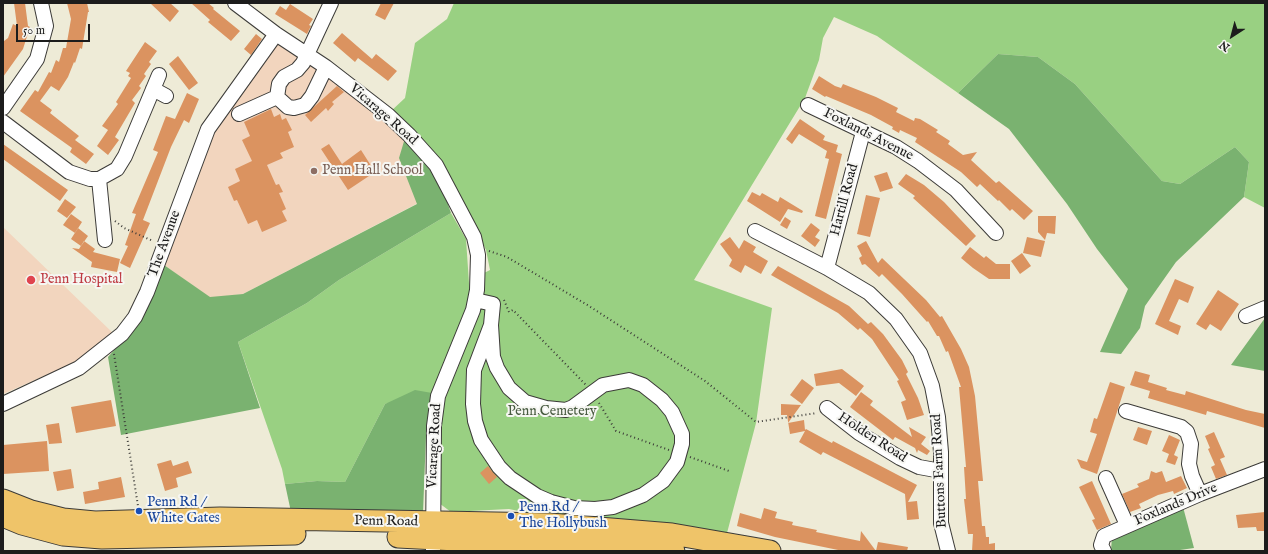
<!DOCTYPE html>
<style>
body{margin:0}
#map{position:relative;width:1268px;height:554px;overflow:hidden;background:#eeebd7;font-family:"IM FELL English",serif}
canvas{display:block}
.frame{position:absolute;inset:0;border:4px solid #1c1c1c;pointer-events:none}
.north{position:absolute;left:1212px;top:16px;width:40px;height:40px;-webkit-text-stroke:3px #f6f6f2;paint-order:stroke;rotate:216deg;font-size:11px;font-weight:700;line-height:16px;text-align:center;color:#1c1c1c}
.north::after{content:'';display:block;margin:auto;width:14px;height:18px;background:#1c1c1c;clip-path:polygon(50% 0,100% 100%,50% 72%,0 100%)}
.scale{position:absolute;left:16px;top:24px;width:74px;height:18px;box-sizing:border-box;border:2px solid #1c1c1c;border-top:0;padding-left:5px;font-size:12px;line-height:14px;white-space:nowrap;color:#1c1c1c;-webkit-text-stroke:3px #f6f6f2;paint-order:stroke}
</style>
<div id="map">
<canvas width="1268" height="554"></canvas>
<div class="frame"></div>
<div class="north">N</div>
<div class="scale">50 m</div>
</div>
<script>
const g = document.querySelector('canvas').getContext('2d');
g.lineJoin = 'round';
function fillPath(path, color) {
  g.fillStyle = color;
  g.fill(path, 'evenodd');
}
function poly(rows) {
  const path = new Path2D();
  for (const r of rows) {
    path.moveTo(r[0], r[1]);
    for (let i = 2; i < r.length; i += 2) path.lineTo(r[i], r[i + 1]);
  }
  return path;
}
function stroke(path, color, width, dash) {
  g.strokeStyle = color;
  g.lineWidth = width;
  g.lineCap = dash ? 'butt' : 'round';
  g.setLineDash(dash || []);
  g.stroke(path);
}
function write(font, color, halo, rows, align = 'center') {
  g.font = font + ' "IM FELL English",serif';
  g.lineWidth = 4;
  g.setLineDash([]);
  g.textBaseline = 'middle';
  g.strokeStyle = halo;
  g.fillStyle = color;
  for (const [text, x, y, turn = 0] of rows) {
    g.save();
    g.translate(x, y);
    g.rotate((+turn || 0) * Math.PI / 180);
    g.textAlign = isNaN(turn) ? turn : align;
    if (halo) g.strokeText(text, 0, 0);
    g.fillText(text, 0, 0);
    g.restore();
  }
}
const built = poly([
 [277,40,390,122,443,190,243,294,210,298,164,265,207,145,217,126],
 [3,227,114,334,85,358,3,394]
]);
const green = poly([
 [454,3,1265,3,1265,208,1244,197,1249,162,1235,147,1180,184,1162,181,1075,84,1038,57,998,54,958,93,877,36,834,17,823,38,819,60,805,98,694,280,772,308,756,423,727,533,656,522,578,515,533,514,509,509,451,512,439,503,438,419,450,378,457,370,468,336,480,275,490,270,486,250,453,184,390,112,405,98,415,43,447,19],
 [451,213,466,239,470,298,432,393,385,404,345,482,317,481,285,484,282,469,238,342,307,303,339,280]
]);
const forest = poly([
 [998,54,1038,57,1075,84,1162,181,1180,184,1235,147,1249,162,1244,197,1176,262,1145,306,1140,328,1121,354,1100,352,1128,289,1097,249,1067,204,1009,129,958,93],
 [405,138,418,151,443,190,451,213,339,280,307,303,238,342,260,408,121,435,108,357,127,336,164,265,210,297,243,294,417,204,399,158],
 [1265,318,1265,371,1231,365],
 [415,390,432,393,426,435,423,513,291,512,285,484,317,481,345,482,385,404],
 [1183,507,1194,548,1173,551,1111,551,1112,536]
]);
const building = poly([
 [14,3,25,3,28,26,30,27,23,49,3,77,4,41,8,38,13,24,17,26],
 [67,3,87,3,89,12,88,12,82,49,80,48,75,63,74,62,68,77,59,91,51,86,40,101,52,110,50,113,79,136,75,140,94,154,86,164,70,152,72,148,20,111,35,90,38,92,49,72,51,73,56,60,59,62,63,48,66,48,71,19],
 [150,3,170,3,179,11,170,22],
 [191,3,208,3,214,8,213,9,240,31,231,41,208,22,210,20],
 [381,3,394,3,385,20,375,15],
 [290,4,313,19,309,25,311,26,307,34,275,14,280,6,286,10],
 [342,33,372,59,376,54,397,71,388,81,358,58,355,62,333,43],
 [256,34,262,39,251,55,244,49],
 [145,42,157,51,149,62,151,64,144,74,146,76,139,86,141,88,132,100,135,103,115,137,119,140,108,155,97,146,108,130,102,126,118,104,116,102,131,78,128,76,130,73,126,71],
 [178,56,198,83,189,90,169,64],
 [819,76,835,86,841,88,843,84,876,97,898,108,896,112,914,121,915,118,920,119,938,130,936,132,950,141,948,144,963,155,977,152,971,160,996,183,999,181,1033,211,1024,220,1012,209,1010,211,999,200,998,201,980,184,977,187,961,172,915,142,917,138,900,130,899,133,892,129,893,127,871,115,826,96,825,97,812,89],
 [337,86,344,92,332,102,334,104,328,111,326,108,311,122,305,115],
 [187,93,199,99,189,123,184,120,171,147,143,220,150,223,130,268,120,263,128,246,125,245,136,214,132,213,158,152,153,150,166,116,175,119],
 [271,109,274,117,280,114,282,120,286,118,292,130,288,132,294,147,280,153,283,158,267,165,275,183,276,185,279,184,283,192,279,193,286,209,282,211,287,221,262,232,257,220,248,224,237,200,234,201,228,187,240,181,235,169,252,161,242,140,250,136,244,122],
 [800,119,825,136,823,140,838,145,836,152,842,154,826,219,815,216,829,159,825,158,827,151,799,134,792,144,786,139],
 [3,144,68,190,60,201,3,159],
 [329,144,342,164,361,150,375,172,348,190,321,149],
 [887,172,893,188,880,192,874,176],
 [906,174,924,185,944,202,976,236,966,246,913,198,915,196,898,184],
 [752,192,760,196,762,193,778,202,780,197,803,211,802,213,788,209,780,222,747,201],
 [866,195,880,198,870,237,857,234],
 [65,199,76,207,67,218,57,211],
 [71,214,82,222,75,233,63,225],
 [1038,216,1056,216,1055,234,1047,233,1045,240,1038,232],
 [785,217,791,221,787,229,780,225],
 [811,223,820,230,815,237,820,240,815,247,801,236],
 [78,228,88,236,81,246,71,239],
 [730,237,739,249,744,240,756,247,753,252,768,261,761,274,745,265,741,273,729,266,732,260,720,244],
 [1027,237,1045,241,1041,257,1023,253],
 [84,241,95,249,93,252,120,259,117,272,91,267,92,262,72,248,79,249],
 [866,241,878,263,882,258,926,300,940,317,942,316,961,349,969,367,975,396,983,481,978,481,982,526,985,526,986,537,989,537,989,544,995,543,995,551,972,551,973,534,968,534,964,499,966,499,964,467,966,467,959,387,961,387,948,351,946,352,939,336,937,336,928,321,927,322,902,294,882,274,879,277,865,264,862,265,859,258,862,256,857,246],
 [970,247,984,258,986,256,996,264,1010,264,1010,279,989,279,973,268,961,258],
 [1022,253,1031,266,1020,274,1011,261],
 [778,266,849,306,868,324,871,322,883,334,902,360,908,372,906,374,918,398,924,415,907,420,901,402,906,400,897,381,899,380,872,339,860,328,858,330,838,313,771,275],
 [1175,279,1194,287,1188,303,1179,299,1169,321,1181,326,1178,335,1155,324],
 [1218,290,1239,304,1221,331,1210,324,1206,330,1196,324],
 [842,369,864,386,856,396,839,383,816,386,814,374],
 [1135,371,1150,375,1148,382,1167,388,1166,390,1185,395,1186,391,1246,410,1265,414,1265,428,1207,411,1206,415,1148,398,1150,391,1130,385],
 [802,379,814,388,802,404,790,395],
 [1110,382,1125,387,1097,474,1081,468,1077,459,1087,462,1097,434,1090,432,1094,418,1097,419],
 [861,392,873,401,870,405,912,437,909,427,926,437,921,444,930,451,927,455,918,450,917,453,915,448,895,437,893,440,850,407],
 [111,400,116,426,76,433,71,407],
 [781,404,801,405,788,423,804,420,805,430,806,429,832,443,833,441,917,485,908,502,917,501,919,519,907,520,905,494,823,452,821,455,799,442,805,431,790,434,787,415,781,415],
 [59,423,62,443,49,444,46,425],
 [1138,427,1152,431,1147,445,1133,440],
 [1214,432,1225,457,1220,459,1227,475,1216,479,1211,467,1215,465,1208,449,1210,448,1205,436],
 [1169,435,1180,440,1174,455,1178,457,1175,465,1166,462,1169,454,1162,451],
 [47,441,49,471,3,474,3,445],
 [171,460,173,466,188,461,192,473,176,478,178,487,165,491,157,464],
 [488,466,497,477,489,484,480,473],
 [71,469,74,488,57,491,53,472],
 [1151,471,1156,473,1162,471,1166,482,1181,476,1187,488,1174,494,1173,491,1158,495,1139,504,1141,508,1130,512,1122,494,1139,487,1137,484,1149,479],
 [121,477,125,497,85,504,83,492,99,489,98,482],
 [1092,481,1111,524,1097,530,1092,520,1095,519,1079,487],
 [764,508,777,512,775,518,793,522,792,525,817,530,816,532,860,541,861,531,876,551,843,551,775,537,737,526,740,513,761,519],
 [1265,512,1265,531,1257,531,1256,527,1238,528,1236,515],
 [878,542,908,547,907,551,876,551]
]);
const path = poly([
 [115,221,124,228,153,241],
 [489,251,507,257,589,306,705,381,756,422,817,413],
 [504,300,509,312,513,310,586,385],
 [114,354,138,506],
 [599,403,616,431,669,450],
 [690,457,729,471]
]);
const minor = poly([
 [235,3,276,34,326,67,388,115,409,135,436,165,474,237,478,255,477,290,473,310,438,396,434,426,433,551],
 [326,67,312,96,305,105,294,108,288,107,277,97,279,84,284,77,297,70,303,63,331,3],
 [153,89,166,96],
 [808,105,896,147,918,161,956,190,996,233],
 [3,108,37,59,46,26,41,3],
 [239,114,277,97],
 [3,122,69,172,90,179,99,179,117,169,125,156,159,75],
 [99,179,105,240],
 [755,231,827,268,869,293,896,319,920,353,932,386,938,417,941,452,941,523,948,551],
 [827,268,863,132],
 [475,300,493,304,491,325,493,357,497,368,509,388,525,402,546,408,566,410,573,407,603,385,629,380,643,385,662,400,672,412,682,434,682,444,677,462,663,481,643,495,613,507,595,509,574,508,551,502,537,496,510,478,499,467,481,440,475,421,473,404,474,370,491,325],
 [1246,316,1265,308],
 [3,404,79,368,122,334,135,317,147,292,208,129,276,34],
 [827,408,859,433,900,458,919,467,941,471],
 [1126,411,1181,427,1187,432,1191,444,1189,464,1192,476,1200,494],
 [1106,478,1127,525],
 [1104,551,1101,545,1104,536,1200,494,1265,469]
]);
const highway = poly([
 [3,500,31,511,63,519,95,522,220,518,550,524,672,534,770,551],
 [3,516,22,524,63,535,102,538,295,534],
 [398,537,457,540,535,541,674,551]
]);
const markers = [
 [314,171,4,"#8d6e63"],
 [31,280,5,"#e0444e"],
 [139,511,4,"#1a4fb4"],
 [511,516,4,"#1a4fb4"]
];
const streetNames = [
 ["Vicarage Road",383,115,41],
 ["Foxlands Avenue",868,135,27],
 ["Hartill Road",845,200,-75],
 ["The Avenue",165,244,-70],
 ["Holden Road",872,438,33],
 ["Vicarage Road",435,446,-87],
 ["Buttons Farm Road",940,471,-93],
 ["Foxlands Drive",1176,505,-23],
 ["Penn Road",386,522,1]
];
const educationNames = [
 ["Penn Hall School",322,171]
];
const healthNames = [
 ["Penn Hospital",40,280]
];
const parkNames = [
 ["Penn Cemetery",552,412]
];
const transitNames = [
 ["Penn Rd /",147,503],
 ["White Gates",147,519],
 ["Penn Rd /",519,508],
 ["The Hollybush",519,524]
];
fillPath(built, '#f2d5be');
fillPath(green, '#99d082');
fillPath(forest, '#7ab270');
fillPath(building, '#db9360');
stroke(minor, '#3c3b38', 16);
stroke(highway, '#3c3b38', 23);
stroke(path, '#3c3b38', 2, [1, 3]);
stroke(minor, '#fff', 14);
stroke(highway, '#efc469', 21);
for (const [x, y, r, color] of markers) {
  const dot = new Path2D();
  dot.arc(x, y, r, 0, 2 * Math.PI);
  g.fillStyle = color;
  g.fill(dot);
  stroke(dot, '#f6f6f2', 1.5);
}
write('14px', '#1c1c1c', '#f6f6f2', streetNames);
write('14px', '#785e54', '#f6f6f2', educationNames, 'left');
write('14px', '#be3a42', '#f6f6f2', healthNames, 'left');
write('14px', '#485b40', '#f6f6f2', parkNames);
write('14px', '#164399', '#f6f6f2', transitNames, 'left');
</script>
